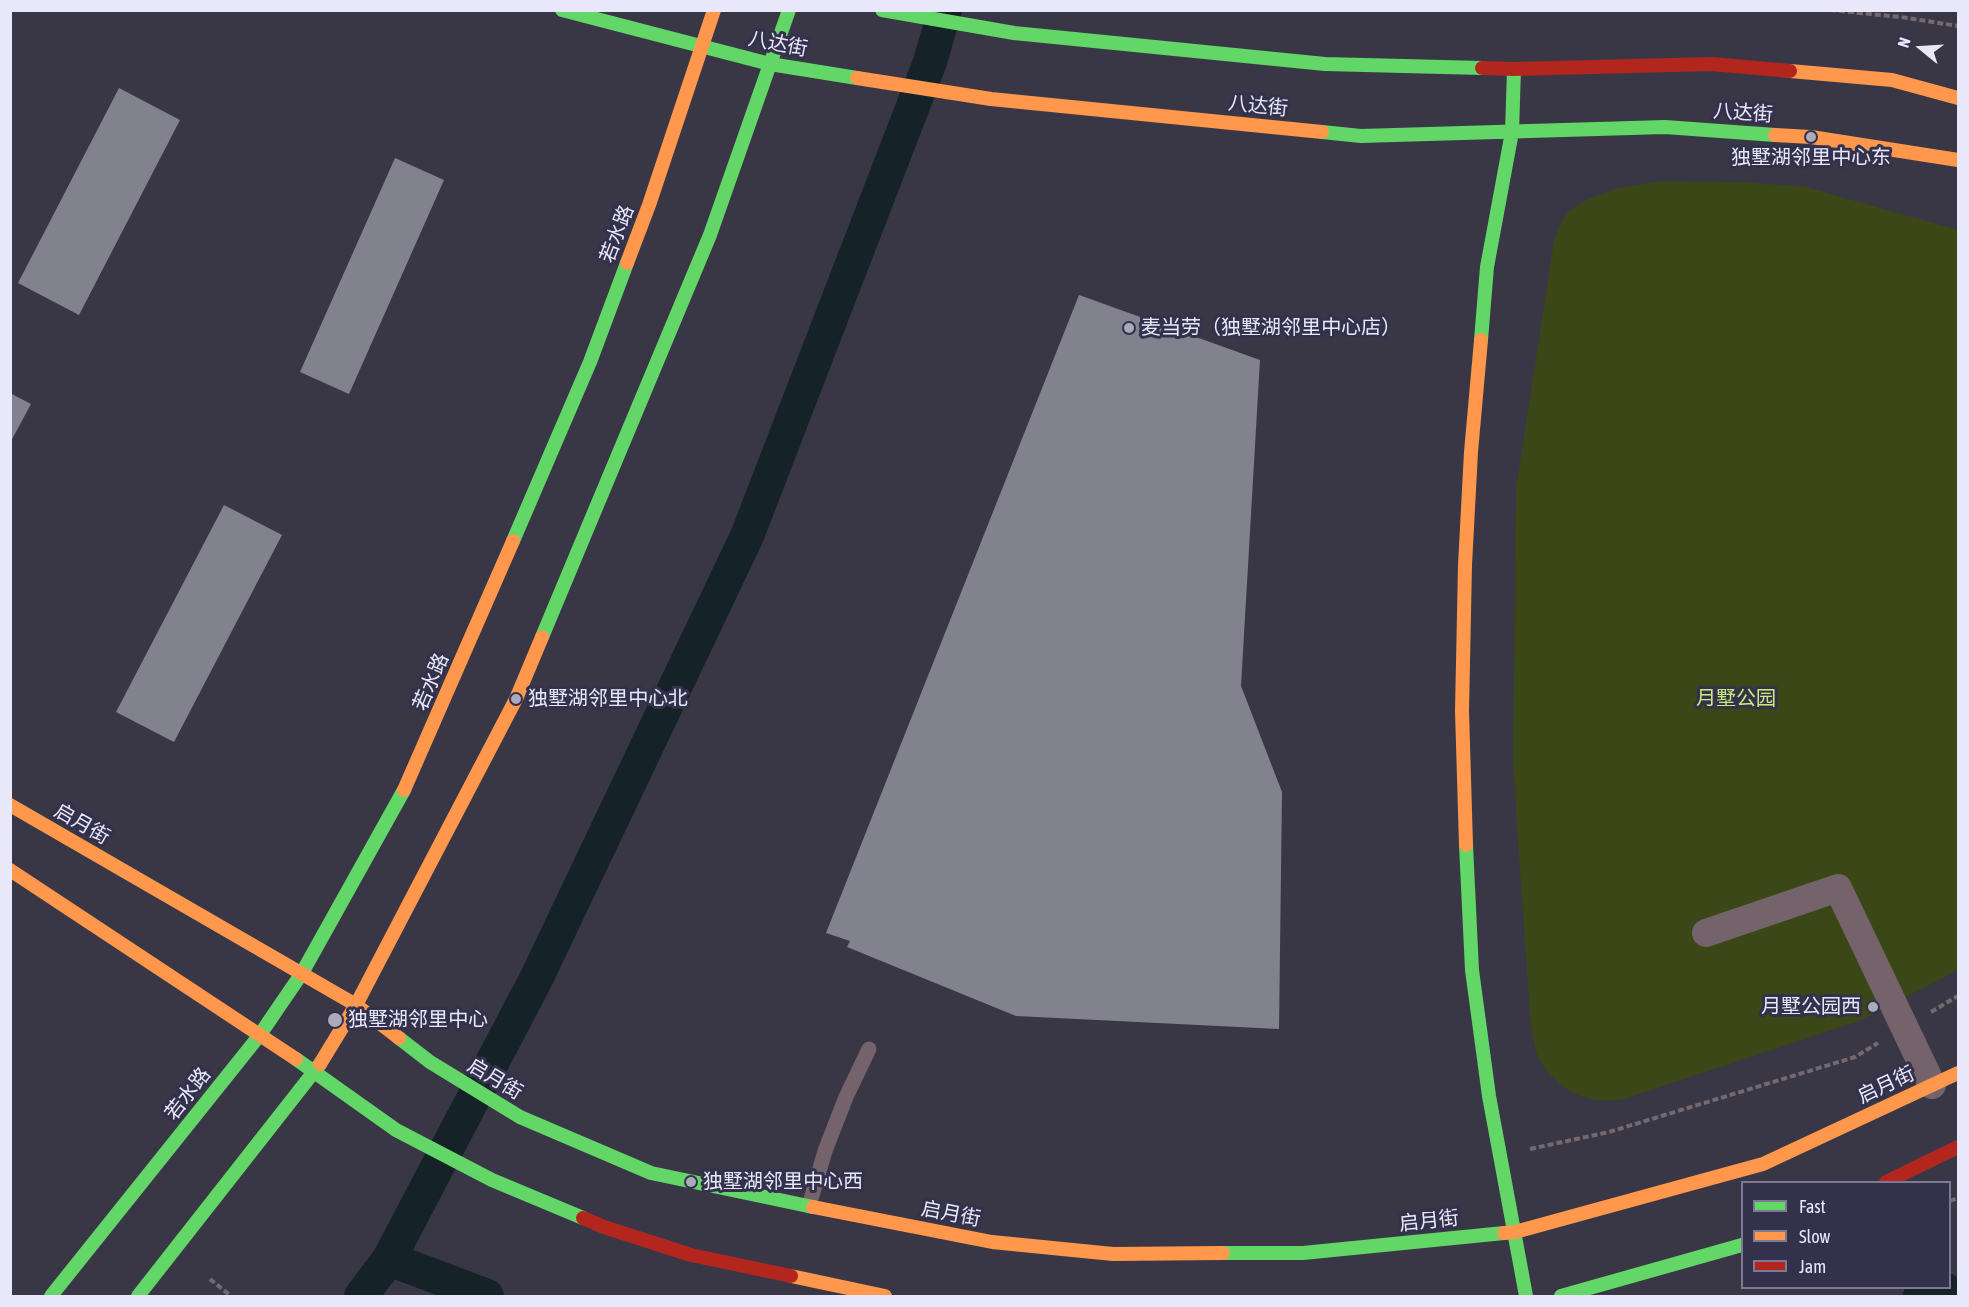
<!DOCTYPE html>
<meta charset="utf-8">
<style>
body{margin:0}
#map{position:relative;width:1969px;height:1307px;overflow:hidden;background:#393746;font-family:"Asap Condensed",sans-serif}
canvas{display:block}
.frame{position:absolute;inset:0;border:12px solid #e9e8fa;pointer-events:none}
.legend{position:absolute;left:1741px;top:1181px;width:210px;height:108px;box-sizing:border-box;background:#34314c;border:2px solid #7c7a92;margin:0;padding:8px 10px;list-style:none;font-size:18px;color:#e9e8fa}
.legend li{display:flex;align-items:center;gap:12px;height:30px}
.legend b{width:30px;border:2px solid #7c7a92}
.north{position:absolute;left:1891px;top:18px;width:60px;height:60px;-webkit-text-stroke:4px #34314c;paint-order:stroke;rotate:288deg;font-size:16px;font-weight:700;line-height:24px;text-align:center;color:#e9e8fa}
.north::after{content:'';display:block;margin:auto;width:21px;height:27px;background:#e9e8fa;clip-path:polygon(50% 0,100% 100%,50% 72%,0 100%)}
</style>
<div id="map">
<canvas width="1969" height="1307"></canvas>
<div class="frame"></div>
<ul class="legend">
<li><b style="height:8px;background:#63d668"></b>Fast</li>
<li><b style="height:8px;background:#ff974d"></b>Slow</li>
<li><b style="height:8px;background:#b3261e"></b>Jam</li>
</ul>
<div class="north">N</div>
</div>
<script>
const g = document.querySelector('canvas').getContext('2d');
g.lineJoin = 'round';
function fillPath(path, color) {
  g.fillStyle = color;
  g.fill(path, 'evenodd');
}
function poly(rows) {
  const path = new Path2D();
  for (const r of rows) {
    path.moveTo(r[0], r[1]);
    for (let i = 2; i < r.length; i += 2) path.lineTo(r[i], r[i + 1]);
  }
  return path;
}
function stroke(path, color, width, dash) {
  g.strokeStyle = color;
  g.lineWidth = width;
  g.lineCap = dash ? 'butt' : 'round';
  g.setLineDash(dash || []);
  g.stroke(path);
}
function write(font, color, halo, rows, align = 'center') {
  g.font = font + ' "Asap Condensed","Noto Sans SC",sans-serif';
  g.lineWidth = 6;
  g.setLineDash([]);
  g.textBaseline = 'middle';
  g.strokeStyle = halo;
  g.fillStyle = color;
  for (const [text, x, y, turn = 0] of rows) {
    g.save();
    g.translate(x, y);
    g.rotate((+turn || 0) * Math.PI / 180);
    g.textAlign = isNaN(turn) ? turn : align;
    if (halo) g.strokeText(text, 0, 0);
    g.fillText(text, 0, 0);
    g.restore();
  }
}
const green = poly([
 [1661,181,1742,182,1806,187,1958,230,1958,970,1859,1021,1624,1099,1609,1101,1590,1099,1578,1095,1563,1087,1546,1070,1537,1055,1531,1030,1513,765,1516,489,1554,241,1560,224,1568,212,1586,200,1616,189]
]);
const canal = poly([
 [389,1259,487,1296],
 [361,1296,389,1259,536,979,747,536,930,62,945,10],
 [1920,1296,1943,1288]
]);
const building = poly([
 [119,88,180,120,79,315,18,283],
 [395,158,444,180,349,394,300,372],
 [1079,295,1260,360,1241,686,1282,792,1279,1029,1016,1016,847,947,850,941,826,933],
 [10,393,31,404,10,443],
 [224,505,282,535,174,742,116,712]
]);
const path = poly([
 [1830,10,1901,17,1958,26],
 [1931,1012,1958,996],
 [1530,1149,1609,1132,1855,1057,1878,1043],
 [1950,1201,1958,1198],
 [210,1279,231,1296]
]);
const lane = poly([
 [809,1206,825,1151,846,1097,869,1049]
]);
const street = poly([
 [1706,933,1838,888,1932,1085]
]);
const fast = poly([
 [562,10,770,64,857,78],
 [882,10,1014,33,1325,64,1482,68],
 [1322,132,1361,136,1665,127,1775,135],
 [1481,340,1487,267,1512,132,1514,69],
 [513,541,590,362,627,263],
 [542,637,710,235,789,10],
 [1466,845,1472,970,1489,1096,1526,1296],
 [399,1038,430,1062,520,1117,651,1173,813,1207],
 [296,1059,396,1130,492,1180,583,1218],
 [1223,1253,1303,1253,1504,1233],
 [51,1296,259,1036,302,973,404,790],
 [138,1296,320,1064],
 [1561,1296,1742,1245]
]);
const slow = poly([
 [1790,71,1892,80,1958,98],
 [857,78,991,99,1322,132],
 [1775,135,1811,137,1958,160],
 [627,263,649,205,714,10],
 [404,790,513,541],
 [10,805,356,1005,399,1038],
 [1466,845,1462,711,1465,565,1471,452,1481,340],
 [10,870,296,1059],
 [320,1064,356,1005,516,699,542,637],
 [813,1207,992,1242,1113,1254,1223,1253],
 [1504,1233,1515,1232,1763,1164,1958,1073],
 [791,1276,885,1296]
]);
const jam = poly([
 [1482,68,1514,69,1712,64,1790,71],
 [1886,1182,1958,1147],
 [583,1218,604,1227,691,1255,791,1276]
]);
const markers = [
 [1811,137,6,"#abaabb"],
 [1129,328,6,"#abaabb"],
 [516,699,6,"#abaabb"],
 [1873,1007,6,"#abaabb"],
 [335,1020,8,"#abaabb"],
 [691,1182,6,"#abaabb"]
];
const streetNames = [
 ["八达街",778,44,11],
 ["八达街",1258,106,6],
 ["八达街",1743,113,4],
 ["若水路",617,234,-69],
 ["若水路",431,682,-67],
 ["启月街",82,824,30],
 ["启月街",495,1079,31],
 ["启月街",1886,1085,-25],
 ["若水路",188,1094,-52],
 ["启月街",951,1214,11],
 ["启月街",1429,1221,-6]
];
const poiNames = [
 ["独墅湖邻里中心东",1811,158,"center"],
 ["麦当劳（独墅湖邻里中心店）",1141,328],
 ["独墅湖邻里中心北",528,699],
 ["月墅公园西",1861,1007,"right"],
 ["独墅湖邻里中心",348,1020],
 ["独墅湖邻里中心西",703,1182]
];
const parkNames = [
 ["月墅公园",1736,699]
];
fillPath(green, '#3b4717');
stroke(canal, '#152329', 34);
fillPath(building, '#82818e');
stroke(path, '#746971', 4, [6, 3]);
stroke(lane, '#75636b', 15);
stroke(street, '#75636b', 28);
stroke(fast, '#63d668', 14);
stroke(slow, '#ff974d', 14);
stroke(jam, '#b3261e', 14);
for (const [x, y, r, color] of markers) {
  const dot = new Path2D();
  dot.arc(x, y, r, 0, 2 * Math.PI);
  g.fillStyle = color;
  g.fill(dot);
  stroke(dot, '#34314c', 2);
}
write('20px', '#e9e8fa', '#34314c', streetNames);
write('20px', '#e9e8fa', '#34314c', poiNames, 'left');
write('20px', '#caeb77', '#34314c', parkNames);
</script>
